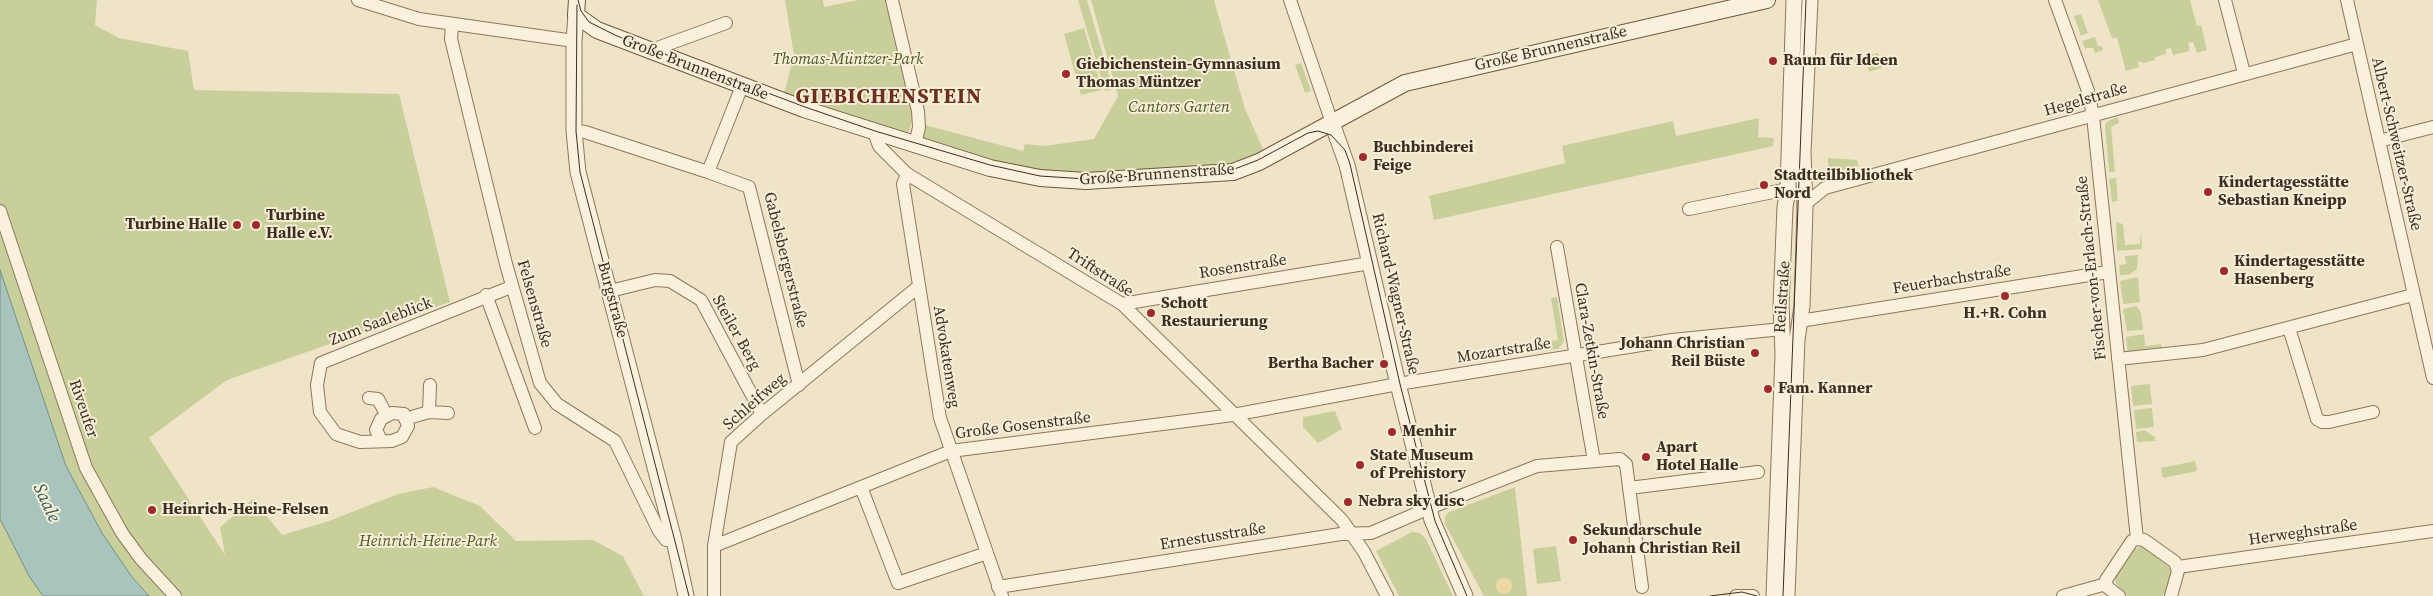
<!DOCTYPE html>
<meta charset="utf-8">
<style>
body{margin:0}
canvas{display:block;background:#f0e4c8}
</style>
<canvas width="2433" height="596"></canvas>
<script>
const g = document.querySelector('canvas').getContext('2d');
g.lineJoin = 'round';
function fillPath(path, color) {
  g.fillStyle = color;
  g.fill(path, 'evenodd');
}
function poly(rows) {
  const path = new Path2D();
  for (const r of rows) {
    if (r.length === 3) {
      path.moveTo(r[0] + r[2], r[1]);
      path.arc(r[0], r[1], r[2], 0, 2 * Math.PI);
      continue;
    }
    path.moveTo(r[0], r[1]);
    for (let i = 2; i < r.length; i += 2) path.lineTo(r[i], r[i + 1]);
  }
  return path;
}
function stroke(path, color, width, dash) {
  g.strokeStyle = color;
  g.lineWidth = width;
  g.lineCap = dash ? 'butt' : 'round';
  g.setLineDash(dash || []);
  g.stroke(path);
}
function write(font, color, halo, rows, align = 'center') {
  g.font = font + ' "Source Serif 4",serif';
  g.lineWidth = 4;
  g.setLineDash([]);
  g.textBaseline = 'middle';
  g.strokeStyle = halo;
  g.fillStyle = color;
  for (const [text, x, y, turn = 0] of rows) {
    g.save();
    g.translate(x, y);
    g.rotate((+turn || 0) * Math.PI / 180);
    g.textAlign = isNaN(turn) ? turn : align;
    if (halo) g.strokeText(text, 0, 0);
    g.fillText(text, 0, 0);
    g.restore();
  }
}
const green = poly([
 [0,0,97,0,95,25,119,38,188,51,194,90,399,94,450,302,227,380,149,438,225,555,220,527,253,499,282,535,329,521,398,494,433,487,480,506,516,541,593,540,623,556,644,596,149,596,132,577,102,533,66,466,0,270],
 [785,0,823,0,824,7,858,0,889,0,915,109,908,134,783,97,794,56],
 [1078,0,1087,0,1113,89,1105,91],
 [1091,0,1214,0,1245,109,1267,158,1231,169,1087,178,1015,171,918,137,921,124,1023,151,1025,144,1044,146,1094,139,1118,96],
 [2098,0,2190,0,2197,26,2201,25,2207,50,2197,53,2193,42,2188,43,2190,51,2173,55,2171,48,2166,49,2166,54,2155,57,2155,60,2144,63,2138,61,2139,67,2126,71,2117,38,2112,38],
 [2081,14,2088,33,2081,36,2074,16],
 [1084,28,1102,90,1081,95,1064,34],
 [2095,37,2098,46,2102,46,2103,50,2095,53,2093,48,2085,48,2082,41],
 [1878,53,1882,68,1869,72,1867,65,1856,68,1854,59],
 [1301,63,1311,91,1305,93,1295,65],
 [2118,117,2119,123,2111,127,2115,172,2109,172,2105,125,2108,121],
 [1759,118,1758,137,1774,138,1773,146,1434,220,1429,196,1565,163,1562,146,1673,121,1676,136],
 [1828,158,1857,160,1859,166,1831,173,1828,172],
 [2116,178,2118,201,2112,202,2109,179],
 [2116,222,2123,224,2125,245,2140,244,2141,231,2142,249,2117,251],
 [2138,255,2137,269,2129,275,2120,275,2119,265,2126,264,2125,256],
 [2138,277,2140,302,2123,304,2120,281],
 [1557,297,1564,342,1558,349,1547,350,1543,342,1558,340,1551,298],
 [2136,306,2141,312,2143,330,2127,331,2123,309],
 [2144,334,2145,346,2161,344,2162,351,2128,354,2126,337],
 [2150,384,2152,404,2133,406,2131,386],
 [2152,408,2154,427,2136,429,2134,410],
 [1335,411,1342,429,1318,443,1303,427,1303,417],
 [2144,430,2155,437,2155,441,2137,442,2136,432],
 [2195,461,2197,471,2163,478,2161,468],
 [1515,487,1527,596,1484,596,1445,524,1445,517,1449,512],
 [0,510,54,596,0,596],
 [1412,532,1420,533,1426,539,1453,596,1399,596,1376,551],
 [1556,546,1561,581,1537,584,1533,549],
 [2140,547,2144,547,2170,568,2171,576,2166,593,2162,596,2128,596,2116,584,2115,576,2133,550]
]);
const sand = poly([
 [1504,586,8]
]);
const water = poly([
 [0,270,66,466,102,533,132,577,149,596,43,596,29,576,0,519,0,270]
]);
const minor = poly([
 [358,0,419,19,574,41],
 [892,0,918,111,919,127,915,145],
 [1290,0,1332,123],
 [2055,0,2088,91,2093,116,2137,539],
 [2225,0,2244,73],
 [2347,0,2433,378],
 [452,25,451,39,506,264,540,383,557,404,615,441,659,531,666,540,674,540],
 [656,52,660,47,726,23],
 [574,131,585,132,708,172,742,86],
 [874,132,879,146,907,174,1122,304,1342,520,1364,552,1387,596],
 [2379,141,2433,127],
 [708,172,749,187,799,385],
 [907,174,903,184,940,418,1002,596],
 [1805,204,1825,188,2357,44],
 [1689,209,1788,189],
 [0,211,86,468,122,533,141,559,175,596],
 [1557,247,1594,461],
 [610,291,655,280,670,281,701,300,762,414],
 [486,295,535,428],
 [1122,304,1370,263],
 [1800,321,2108,272],
 [2289,328,2317,419,2322,422,2329,422,2373,412],
 [2118,359,2203,350,2413,295],
 [369,398,378,399,387,416],
 [429,412,430,385],
 [405,419,429,412,448,413],
 [381,440,376,430,381,419,392,413,404,414,408,426,402,437,392,441,360,442,336,434,320,412,317,385,321,363,511,287],
 [861,487,898,583,987,553],
 [1629,488,1758,472],
 [714,546,951,451,1233,415,1398,384,1672,340,1782,329],
 [2178,567,2433,531],
 [998,587,1341,534,1371,533,1427,509,1537,466,1620,459,1626,464,1642,587],
 [714,596,714,546,731,442,762,414,918,287],
 [1736,596,1753,596],
 [2063,596,2106,584],
 [2119,596,2107,587,2106,580,2132,541,2137,539,2144,540,2175,562,2178,571,2171,596]
]);
const tertiary = poly([
 [576,15,574,41,574,131,578,172,674,540,686,596],
 [1332,123,1347,165,1398,384,1432,520,1465,596],
 [1774,596,1783,354,1781,305,1785,207,1788,189,1794,0],
 [1787,596,1797,340,1802,306,1805,208,1803,153,1810,0]
]);
const secondary = poly([
 [577,0,576,15,597,30,804,109,990,168,1040,178,1086,181,1233,172,1259,162,1405,83,1767,0]
]);
const tram = poly([
 [578,0,581,11,589,22,617,36,805,107,875,131,990,165,1040,176,1086,179,1232,170,1258,160,1308,133,1318,131,1331,135,1345,150,1350,164,1400,384,1435,521,1467,596],
 [577,5,576,131,580,172,689,596],
 [1710,596,1742,592,1757,596],
 [1783,596,1806,0]
]);
const markers = [
 [1773,61,5,"#9e2a2b"],
 [1066,74,5,"#9e2a2b"],
 [1363,157,5,"#9e2a2b"],
 [1764,185,5,"#9e2a2b"],
 [2208,192,5,"#9e2a2b"],
 [237,225,5,"#9e2a2b"],
 [256,225,5,"#9e2a2b"],
 [2224,271,5,"#9e2a2b"],
 [2005,296,5,"#9e2a2b"],
 [1151,313,5,"#9e2a2b"],
 [1755,353,5,"#9e2a2b"],
 [1384,364,5,"#9e2a2b"],
 [1768,389,5,"#9e2a2b"],
 [1392,432,5,"#9e2a2b"],
 [1646,457,5,"#9e2a2b"],
 [1360,465,5,"#9e2a2b"],
 [1348,502,5,"#9e2a2b"],
 [152,510,5,"#9e2a2b"],
 [1573,540,5,"#9e2a2b"]
];
const streetNames = [
 ["Große Brunnenstraße",1551,49,-13],
 ["Große Brunnenstraße",695,68,21],
 ["Hegelstraße",2086,100,-16],
 ["Albert-Schweitzer-Straße",2396,144,77],
 ["Große Brunnenstraße",1157,175,-4],
 ["Gabelsbergerstraße",785,260,76],
 ["Rosenstraße",1243,267,-9],
 ["Fischer-von-Erlach-Straße",2092,268,-96],
 ["Triftstraße",1100,273,33],
 ["Feuerbachstraße",1952,280,-9],
 ["Richard-Wagner-Straße",1395,294,77],
 ["Reilstraße",1783,297,-86],
 ["Burgstraße",612,300,75],
 ["Felsenstraße",534,304,74],
 ["Zum Saaleblick",381,322,-21],
 ["Steiler Berg",736,333,61],
 ["Mozartstraße",1504,351,-9],
 ["Clara-Zetkin-Straße",1591,351,80],
 ["Advokatenweg",946,357,81],
 ["Schleifweg",755,402,-41],
 ["Riveufer",83,409,71],
 ["Große Gosenstraße",1023,426,-7],
 ["Herweghstraße",2303,533,-8],
 ["Ernestusstraße",1213,537,-9]
];
const parkNames = [
 ["Thomas-Müntzer-Park",848,60],
 ["Cantors Garten",1179,108],
 ["Heinrich-Heine-Park",428,542]
];
const poiNames = [
 ["Raum für Ideen",1783,61],
 ["Giebichenstein-Gymnasium",1076,65],
 ["Thomas Müntzer",1076,83],
 ["Buchbinderei",1373,148],
 ["Feige",1373,166],
 ["Stadtteilbibliothek",1774,176],
 ["Nord",1774,194],
 ["Kindertagesstätte",2218,183],
 ["Sebastian Kneipp",2218,201],
 ["Turbine",266,216],
 ["Halle e.V.",266,234],
 ["Turbine Halle",227,225,"right"],
 ["Kindertagesstätte",2234,262],
 ["Hasenberg",2234,280],
 ["Schott",1161,304],
 ["Restaurierung",1161,322],
 ["H.+R. Cohn",2005,314,"center"],
 ["Johann Christian",1745,344,"right"],
 ["Reil Büste",1745,362,"right"],
 ["Bertha Bacher",1374,364,"right"],
 ["Fam. Kanner",1778,389],
 ["Menhir",1402,432],
 ["Apart",1656,448],
 ["Hotel Halle",1656,466],
 ["State Museum",1370,456],
 ["of Prehistory",1370,474],
 ["Nebra sky disc",1358,502],
 ["Heinrich-Heine-Felsen",162,510],
 ["Sekundarschule",1583,531],
 ["Johann Christian Reil",1583,549]
];
const waterNames = [
 ["Saale",46,503,65]
];
const districtNames = [
 ["GIEBICHENSTEIN",889,98]
];
fillPath(green, '#c9cf9b');
fillPath(sand, '#ecd9a5');
fillPath(water, '#a9c4bc');
stroke(water, '#6f938a', 1);
stroke(minor, '#8d765c', 14);
stroke(tertiary, '#8d765c', 17);
stroke(secondary, '#6f573f', 18);
stroke(minor, '#faf1dc', 12);
stroke(tertiary, '#faf1dc', 15);
stroke(secondary, '#faf1dc', 16);
stroke(tram, '#3d2e20', 1);
for (const [x, y, r, color] of markers) {
  const dot = new Path2D();
  dot.arc(x, y, r, 0, 2 * Math.PI);
  g.fillStyle = color;
  g.fill(dot);
  stroke(dot, '#f7eed8', 2);
}
write('16px', '#3d2e20', '#f7eed8', streetNames);
write('italic 16px', '#4d5a26', '#f7eed8', parkNames);
write('bold 16px', '#3d2e20', '#f7eed8', poiNames, 'left');
write('italic 18px', '#2f5d5a', '#f7eed8', waterNames);
g.letterSpacing = '1px';
write('bold 21px', '#6b2e1e', '#f7eed8', districtNames);
g.letterSpacing = '0px';
</script>
